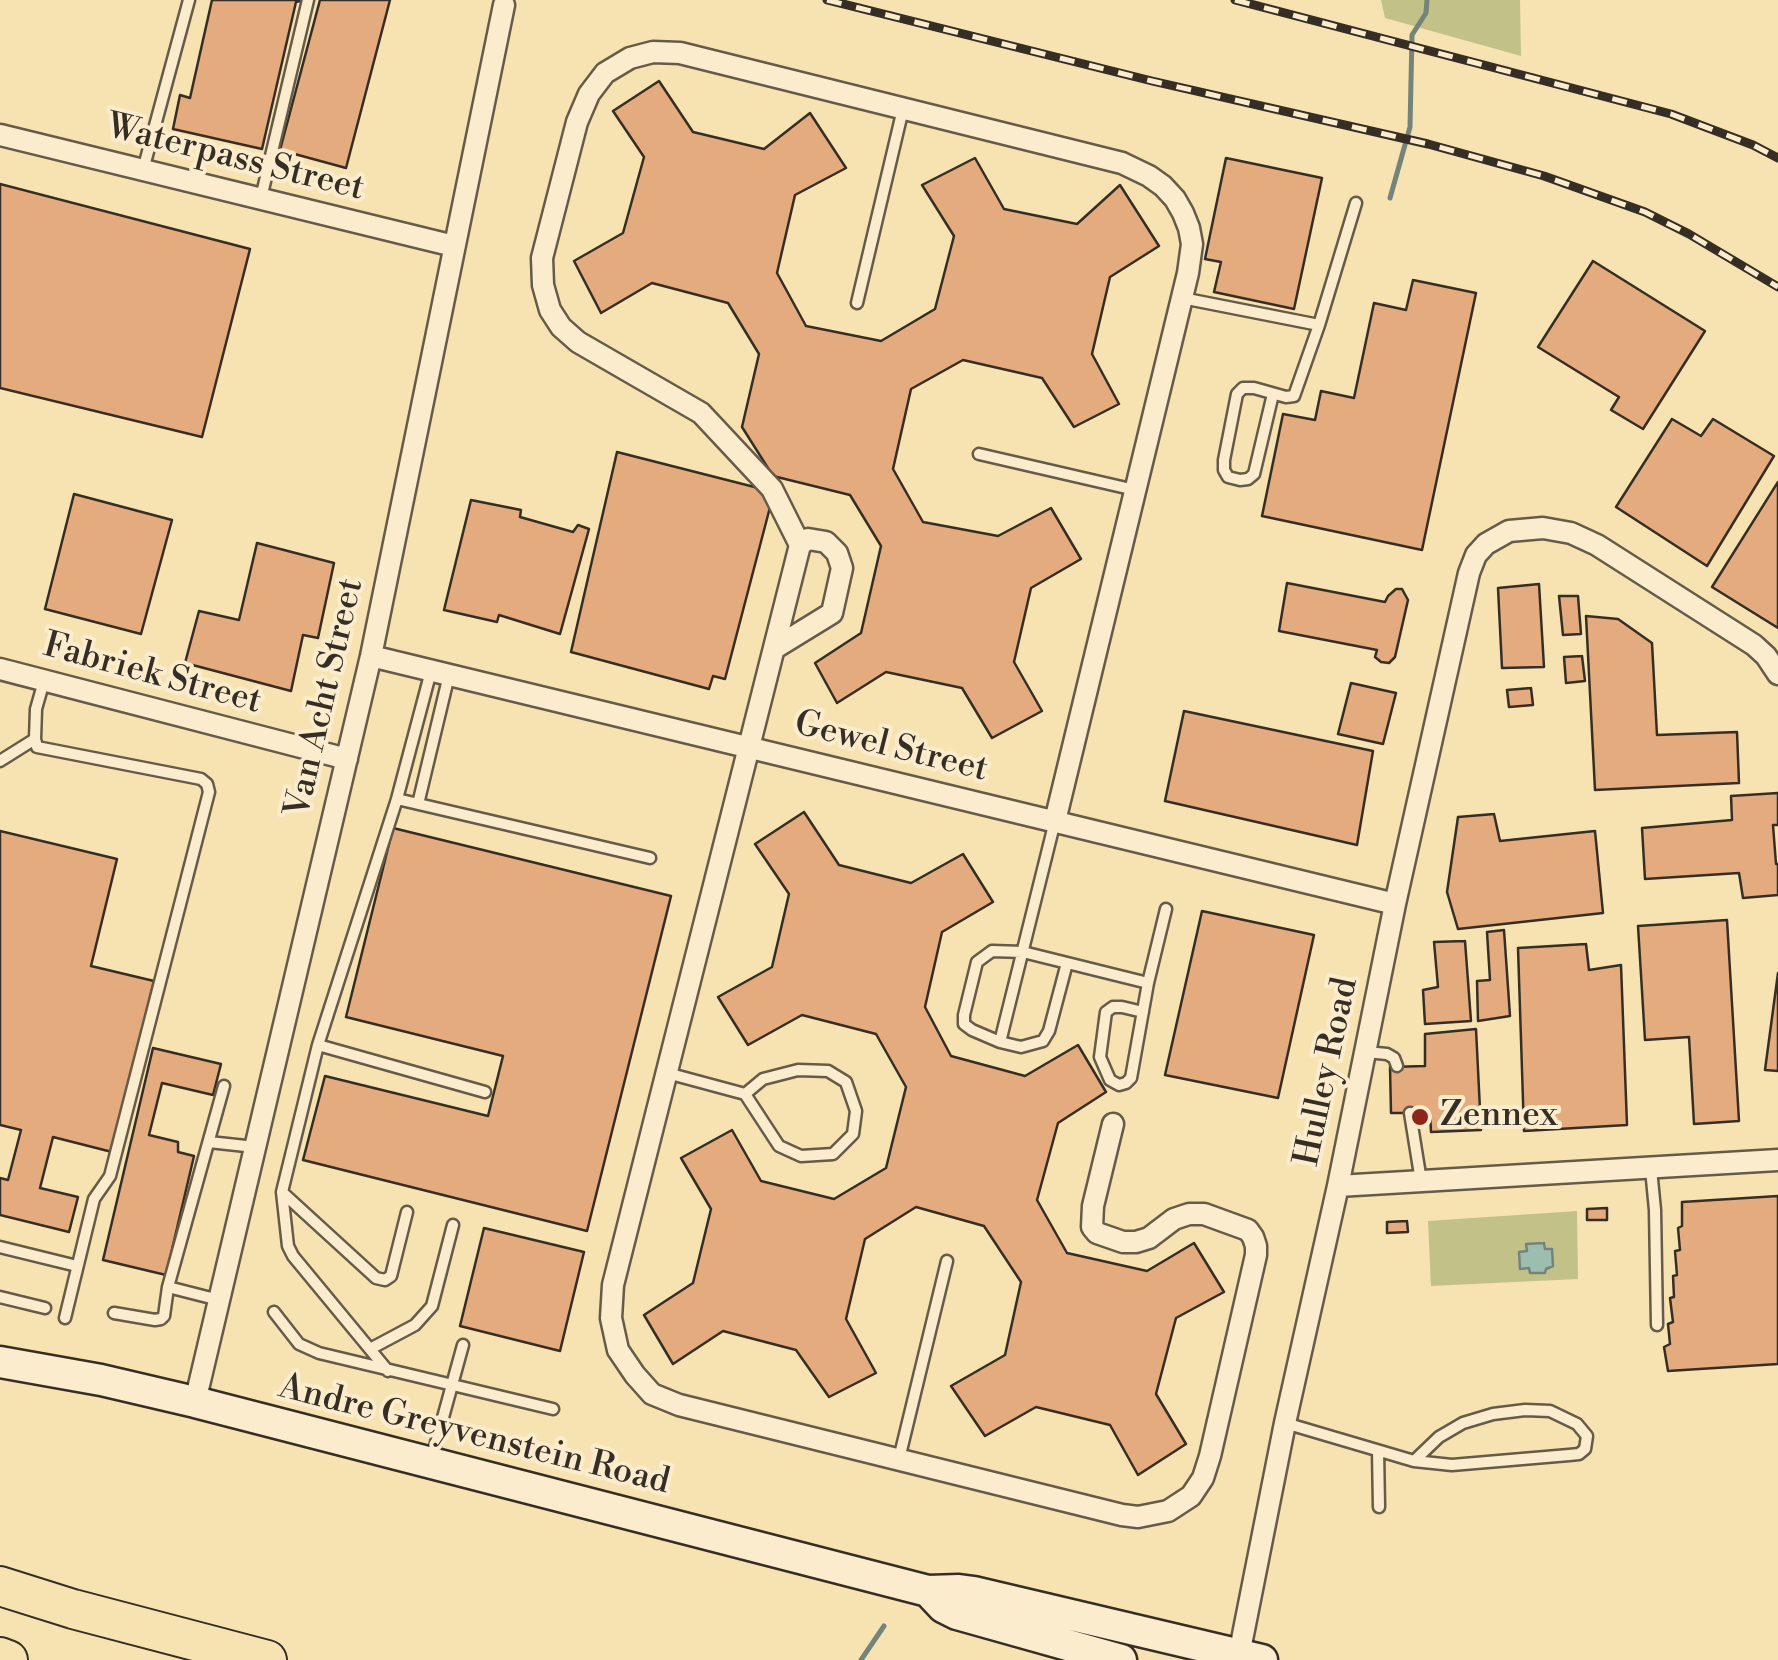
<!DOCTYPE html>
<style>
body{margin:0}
canvas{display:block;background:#f7e2b2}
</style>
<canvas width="1778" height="1660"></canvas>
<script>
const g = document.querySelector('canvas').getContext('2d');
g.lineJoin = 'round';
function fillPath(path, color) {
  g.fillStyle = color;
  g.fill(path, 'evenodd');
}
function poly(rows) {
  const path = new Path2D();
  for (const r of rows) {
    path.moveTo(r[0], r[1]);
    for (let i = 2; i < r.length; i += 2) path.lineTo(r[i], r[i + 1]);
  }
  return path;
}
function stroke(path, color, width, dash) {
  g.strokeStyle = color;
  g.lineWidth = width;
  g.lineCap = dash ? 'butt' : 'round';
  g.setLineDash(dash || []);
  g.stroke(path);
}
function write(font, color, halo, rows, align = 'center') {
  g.font = font + ' "Libre Bodoni",serif';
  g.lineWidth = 8;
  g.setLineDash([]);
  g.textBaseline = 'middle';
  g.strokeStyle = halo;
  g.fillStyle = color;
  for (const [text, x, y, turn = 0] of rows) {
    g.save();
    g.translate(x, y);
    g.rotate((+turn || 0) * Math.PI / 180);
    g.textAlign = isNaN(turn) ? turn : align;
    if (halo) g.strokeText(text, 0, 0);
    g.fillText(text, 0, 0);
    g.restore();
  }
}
const green = poly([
 [1381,0,1520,0,1521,56,1385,18],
 [1577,1211,1578,1279,1431,1286,1428,1221]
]);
const water = poly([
 [1544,1243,1545,1249,1552,1249,1553,1266,1546,1269,1545,1273,1530,1273,1529,1268,1520,1269,1519,1252,1527,1251,1526,1244,1544,1243]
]);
const stream = poly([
 [1390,198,1410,127,1412,35,1426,13,1427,0],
 [861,1660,884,1626]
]);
const building = poly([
 [212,0,305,0,296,2,262,149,173,129,180,95,190,98,212,0],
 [320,0,390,0,346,168,280,150,320,0],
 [659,81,693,132,764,149,810,113,846,168,795,195,777,273,806,326,881,341,935,309,954,236,922,185,975,158,1004,209,1077,224,1120,185,1159,246,1110,277,1092,354,1119,404,1074,427,1042,378,963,360,911,389,893,469,923,522,998,536,1051,508,1081,559,1031,588,1014,662,1042,711,992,738,962,688,886,672,837,703,815,663,861,633,881,546,850,495,773,476,742,427,759,354,728,303,652,283,601,313,574,261,623,233,644,157,613,111,659,81],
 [1226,158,1322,178,1294,309,1214,292,1221,262,1205,259,1226,158],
 [0,184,250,249,202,437,0,388,0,184],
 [1593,261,1705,331,1643,429,1611,410,1619,397,1538,347,1593,261],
 [1413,280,1476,293,1422,550,1262,516,1283,414,1315,420,1321,391,1354,398,1374,303,1406,310,1413,280],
 [1672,419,1701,436,1713,419,1774,456,1707,566,1616,507,1672,419],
 [617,452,774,492,725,679,713,676,709,689,571,652,617,452],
 [1778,482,1778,628,1712,587,1778,482],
 [74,494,172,520,141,634,45,609,74,494],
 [471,500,521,510,520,517,573,532,578,525,589,529,560,634,499,615,497,622,444,610,471,500],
 [257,543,334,563,318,638,303,635,291,691,185,663,199,611,239,620,257,543],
 [1287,583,1385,602,1388,596,1396,589,1402,589,1408,600,1395,657,1389,663,1381,662,1375,657,1377,650,1279,631,1287,583],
 [1539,584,1544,667,1502,668,1498,588,1539,584],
 [1559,596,1578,596,1581,634,1563,635,1559,596],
 [1586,616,1618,619,1652,643,1657,735,1737,732,1739,783,1595,790,1586,616],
 [1582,656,1585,681,1566,683,1564,657,1582,656],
 [1351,683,1396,693,1383,744,1338,734,1351,683],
 [1531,688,1533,705,1509,707,1507,690,1531,688],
 [1184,711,1373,751,1357,845,1165,801,1184,711],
 [1778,793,1778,825,1773,825,1776,864,1778,864,1778,895,1743,898,1739,873,1645,879,1642,828,1732,820,1731,796,1778,793],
 [804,812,839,865,911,883,963,854,993,902,942,932,925,1007,951,1056,1025,1076,1078,1045,1106,1092,1058,1123,1037,1200,1067,1253,1147,1271,1194,1243,1224,1292,1176,1318,1156,1394,1186,1444,1138,1475,1110,1425,1036,1407,985,1436,951,1386,1005,1355,1021,1282,984,1226,916,1207,865,1239,846,1319,876,1373,829,1397,796,1350,723,1331,673,1364,644,1315,693,1283,711,1209,681,1158,732,1130,761,1181,834,1199,886,1168,906,1087,876,1034,802,1015,748,1045,718,997,772,967,789,894,755,844,804,812],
 [1494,814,1500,841,1595,831,1603,913,1458,929,1447,892,1458,817,1494,814],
 [393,828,671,896,587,1231,303,1160,325,1076,488,1116,503,1056,346,1017,393,828],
 [0,831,117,859,91,966,154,981,112,1152,53,1137,40,1188,78,1197,69,1232,0,1215,0,1178,8,1180,21,1130,0,1125,0,831],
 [1202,911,1314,935,1278,1098,1165,1075,1202,911],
 [1727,920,1739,1121,1694,1124,1689,1037,1645,1040,1638,926,1727,920],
 [1504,930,1510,1016,1478,1021,1477,981,1490,980,1487,932,1504,930],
 [1465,941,1471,1021,1425,1024,1423,990,1438,987,1434,942,1465,941],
 [1586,944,1589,970,1621,965,1627,1125,1524,1131,1518,948,1586,944],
 [1778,973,1778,1071,1765,1070,1778,973],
 [1476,1029,1481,1130,1431,1132,1430,1113,1391,1113,1390,1067,1425,1066,1425,1034,1476,1029],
 [153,1048,221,1064,213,1095,162,1083,149,1135,178,1142,178,1152,194,1156,166,1275,103,1260,153,1048],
 [1778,1196,1778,1364,1668,1371,1664,1347,1670,1344,1668,1324,1673,1322,1670,1298,1674,1297,1673,1276,1677,1275,1675,1251,1680,1250,1678,1228,1682,1226,1682,1202,1778,1196],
 [1607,1208,1607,1220,1587,1220,1587,1209,1607,1208],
 [1407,1221,1408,1232,1387,1233,1387,1222,1407,1221],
 [484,1228,584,1252,560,1351,460,1326,484,1228]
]);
const service = poly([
 [143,170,189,0],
 [261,198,308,0],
 [1182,298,1319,325],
 [857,303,903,109],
 [1273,394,1254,474,1248,479,1240,480,1228,477,1224,470,1224,460,1237,394,1243,388,1254,388,1286,397,1294,396,1319,325,1356,203],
 [979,454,1135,490],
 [44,681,36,709,35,739,37,747,201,779,207,784,209,792,110,1176,94,1199,65,1318],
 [0,761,35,739],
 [397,799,650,858],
 [418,804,449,675],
 [1067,963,1049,1031,1043,1041,1021,1047,1000,1042,972,1030,964,1024,964,1015,977,962,992,951,1023,952,1148,983],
 [1143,1012,1122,1007,1113,1007,1106,1012,1100,1057,1110,1080,1119,1085,1126,1083,1131,1078,1148,983,1166,909],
 [1000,1042,1055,821],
 [318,1045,485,1092],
 [1366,1052,1387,1054,1394,1058,1397,1066],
 [667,1073,745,1094,779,1146,801,1156,833,1154,853,1134,856,1111,846,1082,828,1071,798,1070,763,1079,745,1094],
 [1410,1113,1421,1181],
 [209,1142,255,1147],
 [1651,1169,1655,1210,1657,1325],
 [283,1193,376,1278,385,1280,391,1276,407,1212],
 [0,1247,77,1266],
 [168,1287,219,1300],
 [0,1297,45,1308],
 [274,1312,299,1344,319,1353,553,1409],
 [114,1313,155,1320,161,1319,164,1316,168,1287,224,1086],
 [370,1349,415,1325,432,1306,453,1225],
 [388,1371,293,1256,288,1246,282,1192,318,1045,397,799,431,671],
 [1285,1423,1414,1461,1439,1437,1463,1423,1493,1414,1525,1410,1550,1411,1577,1424,1587,1436,1585,1449,1579,1454,1569,1455,1452,1465,1414,1461],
 [1378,1451,1379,1507],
 [899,1459,947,1261],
 [431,1461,463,1345]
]);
const minor = poly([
 [0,135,454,246],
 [800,545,772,489,701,413,578,342,561,327,550,310,543,285,542,258,577,122,589,94,605,73,630,58,653,52,680,53,1122,163,1149,176,1163,186,1175,199,1183,213,1189,228,1192,244,1188,273,1055,821],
 [775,648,832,613,842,568,837,553,826,542,808,539,800,545,613,1285,611,1318,618,1350,635,1375,652,1394,679,1405,1122,1515,1138,1517,1168,1511,1191,1496,1203,1478,1210,1456,1256,1255,1256,1246,1253,1237,1248,1230,1204,1214,1189,1214,1174,1219,1149,1238,1136,1242,1123,1242,1097,1233,1092,1227,1093,1206,1113,1124],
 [371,656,1395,904],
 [0,669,347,759],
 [1338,1186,1778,1160],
 [195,1402,371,656,504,5],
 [1238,1660,1285,1423,1338,1186,1395,904,1469,573,1476,555,1486,544,1509,531,1543,528,1571,533,1597,545,1754,645,1766,656,1778,674]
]);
const secondary = poly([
 [0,1362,101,1380,195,1402,928,1591,959,1590,974,1592,1262,1660],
 [928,1591,943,1607,957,1614,1121,1660]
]);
const motorway = poly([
 [0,1586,73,1609,267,1660],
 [0,1657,8,1660]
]);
const rail = poly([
 [827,0,1152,81,1428,144,1544,176,1645,212,1689,234,1778,287],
 [1235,0,1671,114,1753,145,1778,158]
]);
const markers = [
 [1420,1117,10,"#8f2418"]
];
const streetNames = [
 ["Waterpass Street",235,159,14],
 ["Fabriek Street",152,675,15],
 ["Van Acht Street",326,698,-77],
 ["Gewel Street",891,748,14],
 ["Hulley Road",1328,1072,-78],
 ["Andre Greyvenstein Road",474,1436,14]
];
const poiNames = [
 ["Zennex",1440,1117]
];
fillPath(green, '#c2c288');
fillPath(water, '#9dbdb0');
stroke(water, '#748478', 2.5);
stroke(stream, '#748478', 5);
fillPath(building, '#e4ab7e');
stroke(building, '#362e24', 2.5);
stroke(service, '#665b48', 15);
stroke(minor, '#665b48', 25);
stroke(secondary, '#362e24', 35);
stroke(motorway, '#362e24', 42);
stroke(service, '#faeccd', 10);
stroke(minor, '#faeccd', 20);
stroke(secondary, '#faeccd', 30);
stroke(motorway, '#f7e2b2', 38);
stroke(rail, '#362e24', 9);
stroke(rail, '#faeccd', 5, [15]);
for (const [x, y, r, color] of markers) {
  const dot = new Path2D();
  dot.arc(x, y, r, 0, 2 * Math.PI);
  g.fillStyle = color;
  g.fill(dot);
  stroke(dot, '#faeccd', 4);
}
write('35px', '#362e24', '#faeccd', streetNames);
write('35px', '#362e24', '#faeccd', poiNames, 'left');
</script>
